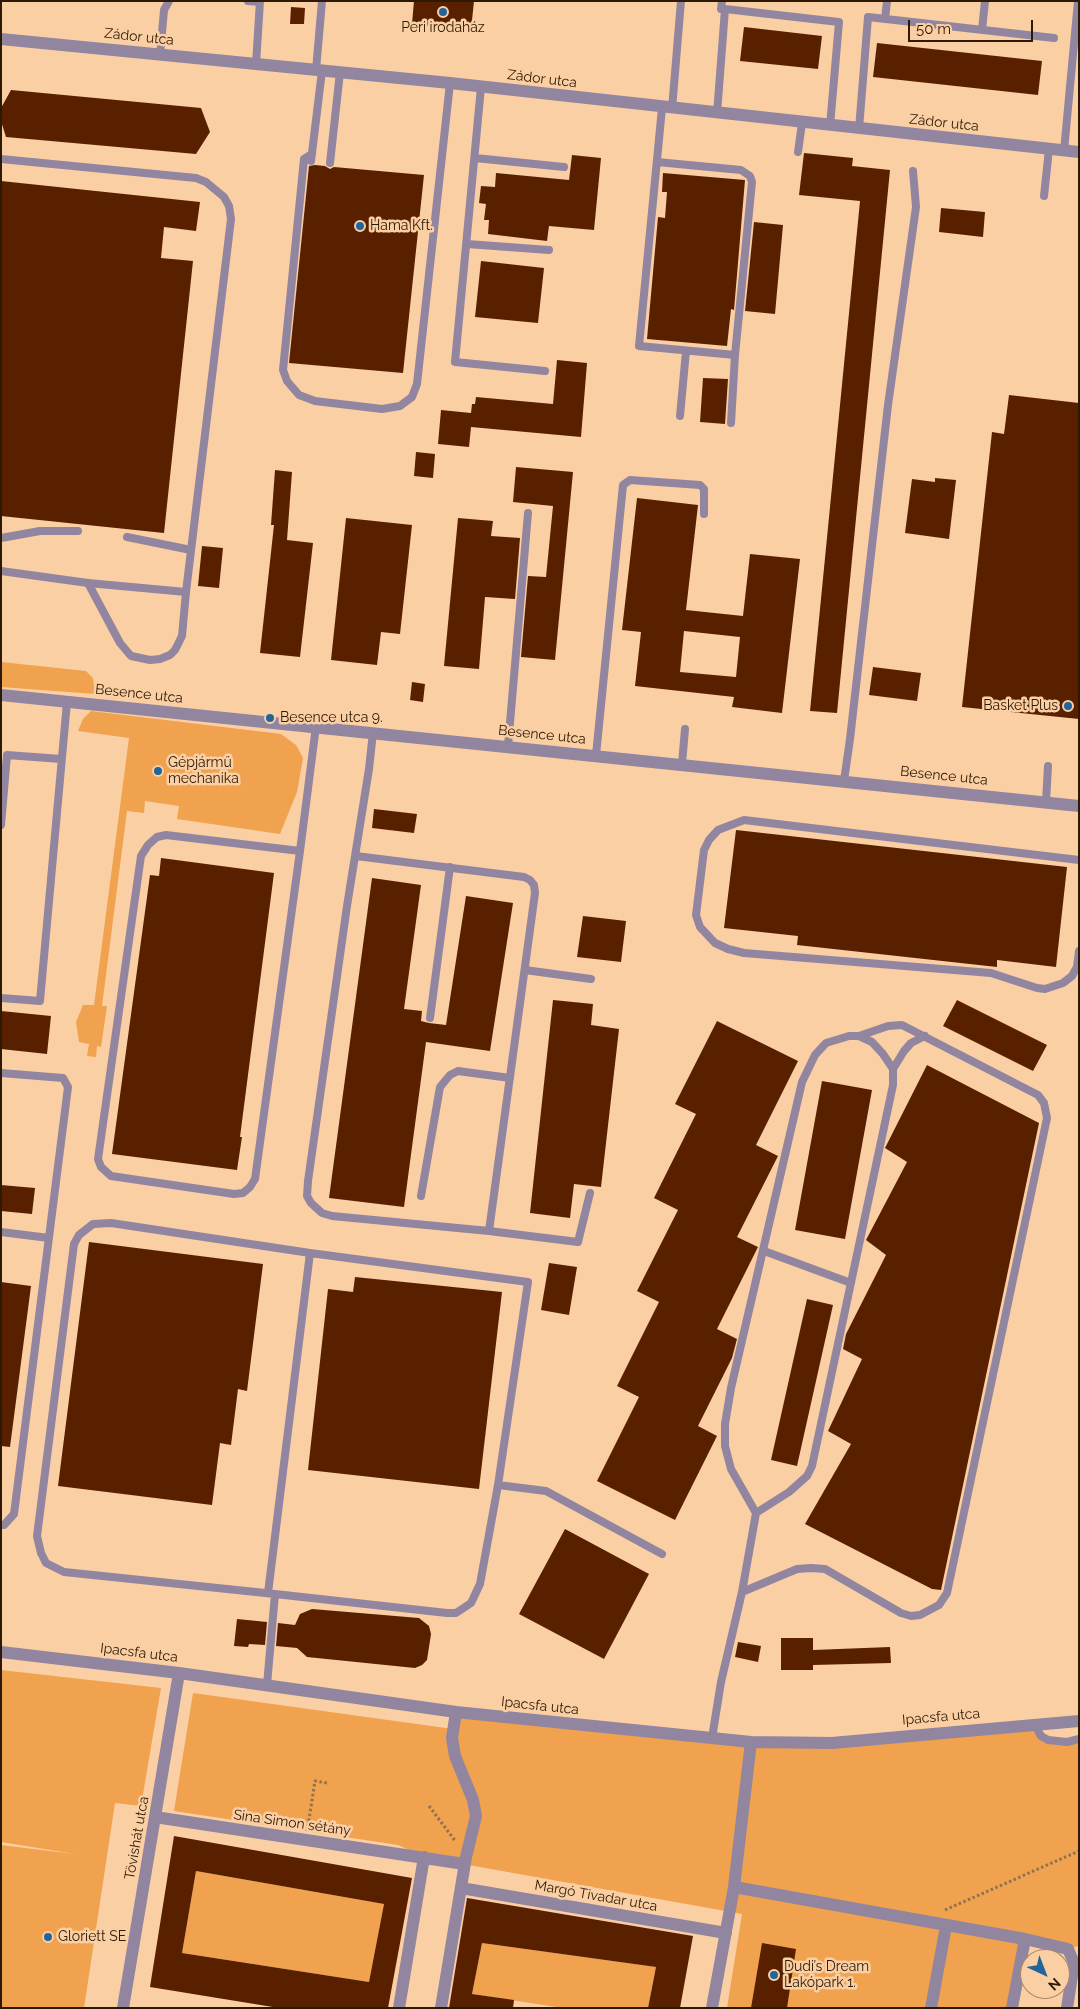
<!DOCTYPE html>
<meta charset="utf-8">
<style>
body{margin:0}
#map{position:relative;width:1080px;height:2009px;overflow:hidden;background:#fbcfa4;font-family:Raleway,sans-serif}
canvas{display:block}
.frame{position:absolute;inset:0;border:2px solid #2e1a04;pointer-events:none}
.north{position:absolute;left:1020px;top:1949px;width:50px;height:50px;box-sizing:border-box;background:#fbcfa4;border:1px solid #a98764;border-radius:50%;rotate:137deg;font-size:14px;font-weight:700;line-height:20px;text-align:center;color:#2e1a04}
.north::after{content:'';display:block;margin:auto;width:18px;height:22px;background:#20669b;clip-path:polygon(50% 0,100% 100%,50% 72%,0 100%)}
.scale{position:absolute;left:908px;top:20px;width:125px;height:22px;box-sizing:border-box;border:2px solid #2e1a04;border-top:0;padding-left:6px;font-size:15px;line-height:18px;white-space:nowrap;color:#2e1a04;-webkit-text-stroke:4px #fbcfa4;paint-order:stroke}
</style>
<div id="map">
<canvas width="1080" height="2009"></canvas>
<div class="frame"></div>
<div class="north">N</div>
<div class="scale">50 m</div>
</div>
<script>
const g = document.querySelector('canvas').getContext('2d');
g.lineJoin = 'round';
function fillPath(path, color) {
  g.fillStyle = color;
  g.fill(path, 'evenodd');
}
function poly(rows) {
  const path = new Path2D();
  for (const r of rows) {
    path.moveTo(r[0], r[1]);
    for (let i = 2; i < r.length; i += 2) path.lineTo(r[i], r[i + 1]);
  }
  return path;
}
function stroke(path, color, width, dash) {
  g.strokeStyle = color;
  g.lineWidth = width;
  g.lineCap = dash ? 'butt' : 'round';
  g.setLineDash(dash || []);
  g.stroke(path);
}
function write(font, color, halo, rows, align = 'center') {
  g.font = font + ' Raleway,sans-serif';
  g.lineWidth = 5;
  g.setLineDash([]);
  g.textBaseline = 'middle';
  g.strokeStyle = halo;
  g.fillStyle = color;
  for (const [text, x, y, turn = 0] of rows) {
    g.save();
    g.translate(x, y);
    g.rotate((+turn || 0) * Math.PI / 180);
    g.textAlign = isNaN(turn) ? turn : align;
    if (halo) g.strokeText(text, 0, 0);
    g.fillText(text, 0, 0);
    g.restore();
  }
}
const green = poly([
 [1,662,86,671,93,678,95,694,1,687],
 [91,711,281,734,296,745,303,758,297,792,280,834,177,819,179,806,145,801,144,813,127,811,102,1006,107,1006,101,1047,97,1046,96,1057,87,1056,89,1044,79,1042,76,1022,83,1005,94,1005,129,738,78,731,83,719],
 [1,1670,161,1688,141,1806,115,1803,84,2008,1,2008,1,1845,75,1854,1,1842],
 [193,1693,453,1729,456,1712,751,1742,1035,1725,1048,1740,1079,1739,1079,1946,1068,1949,1025,1939,1012,2008,727,2008,742,1914,424,1857,398,1845,174,1811],
 [196,1871,384,1904,369,1982,182,1953],
 [482,1943,656,1967,648,2008,563,2008,472,1994]
]);
const building = poly([
 [414,1,474,1,471,30,412,24],
 [291,7,305,8,304,24,290,24],
 [744,27,822,36,818,69,740,61],
 [877,43,1042,61,1038,95,873,77],
 [11,90,201,108,210,132,196,154,6,137,1,121,1,108],
 [804,153,853,158,852,166,890,170,837,713,810,711,860,201,799,195],
 [572,155,601,158,594,230,549,226,547,241,488,234,489,220,484,220,486,204,479,203,481,186,495,187,496,173,569,180],
 [315,165,325,166,330,169,334,167,424,175,403,373,289,363,309,166],
 [663,173,745,180,734,310,731,309,727,346,647,339,658,217,665,218,667,192,662,192],
 [1,181,200,202,196,231,164,227,161,258,193,261,164,533,1,516],
 [941,208,985,212,983,237,939,232],
 [754,222,783,225,775,314,745,311],
 [481,261,544,268,538,323,475,317],
 [557,360,587,363,581,437,471,427,469,447,438,444,441,410,471,413,472,404,475,404,476,397,553,404],
 [703,378,728,379,725,424,700,422],
 [1009,395,1079,403,1079,719,962,707,992,432,1004,434],
 [416,452,435,454,433,478,414,476],
 [516,467,573,472,555,660,521,657,528,576,546,577,553,506,513,502],
 [275,470,292,472,287,540,313,543,300,657,260,653,274,525,271,525],
 [935,478,956,480,949,539,905,533,912,479,935,482],
 [637,498,698,505,686,610,743,616,750,554,800,559,782,713,732,707,734,697,635,686,641,632,622,630],
 [684,631,740,637,736,677,680,672],
 [346,518,412,525,400,634,381,632,377,665,331,660],
 [458,518,493,521,491,536,520,538,515,599,485,597,479,669,444,666],
 [202,546,223,548,219,588,198,586],
 [873,667,921,673,917,701,869,695],
 [412,682,425,684,423,702,410,700],
 [374,809,417,814,414,833,372,828],
 [736,830,1067,867,1056,967,997,960,997,967,797,945,798,936,724,928],
 [161,858,274,873,240,1137,242,1137,237,1170,112,1154,150,875,159,876],
 [372,878,421,885,404,1009,422,1011,421,1021,429,1023,446,1025,466,896,513,903,490,1051,426,1042,404,1207,329,1198],
 [583,916,626,921,621,962,577,957],
 [553,1000,593,1004,591,1025,619,1029,601,1187,574,1184,570,1218,530,1213],
 [957,1000,1047,1045,1033,1071,943,1026],
 [1,1011,51,1016,47,1054,1,1049],
 [717,1021,798,1061,756,1145,778,1156,737,1237,758,1247,717,1329,737,1339,732,1358,698,1426,717,1436,675,1520,597,1481,639,1397,617,1386,659,1302,637,1291,678,1210,654,1198,696,1114,675,1104],
 [927,1065,1039,1123,941,1590,932,1589,805,1524,851,1444,828,1431,862,1359,843,1349,846,1334,886,1255,866,1240,907,1162,885,1148,886,1146],
 [822,1081,872,1090,845,1239,795,1230],
 [1,1185,35,1188,32,1214,1,1211],
 [89,1242,263,1264,247,1391,238,1389,231,1445,220,1443,212,1505,58,1486],
 [549,1263,577,1267,569,1315,541,1310],
 [355,1277,502,1292,479,1489,308,1470,328,1289,353,1292],
 [1,1282,31,1286,10,1447,1,1446],
 [807,1299,833,1305,797,1466,771,1460],
 [565,1529,649,1574,604,1659,519,1614],
 [312,1609,419,1618,429,1626,431,1634,427,1660,422,1665,415,1668,307,1657,297,1648,276,1646,278,1623,295,1625,300,1614],
 [237,1619,267,1622,265,1645,249,1644,248,1647,234,1646],
 [781,1638,813,1638,813,1650,890,1647,891,1663,813,1665,813,1670,781,1670],
 [738,1642,761,1646,758,1662,735,1657],
 [174,1836,412,1878,388,2008,279,2008,150,1987],
 [196,1871,384,1904,369,1982,182,1953],
 [467,1898,693,1936,680,2008,648,2008,656,1967,482,1943,472,1994,514,2000,513,2008,449,2008],
 [762,1943,796,1949,787,2008,751,2008]
]);
const path = poly([
 [429,1806,456,1842],
 [308,1826,315,1781,327,1783],
 [945,1910,1079,1851]
]);
const service = poly([
 [248,1,260,2],
 [725,9,839,22,830,126],
 [885,19,887,1],
 [982,30,985,1],
 [160,55,164,10,169,1],
 [256,64,260,1],
 [316,70,322,1],
 [481,87,455,362,545,371],
 [672,109,681,1],
 [717,114,725,9,721,9,722,1],
 [859,129,868,17,1054,38],
 [1064,151,1078,1],
 [798,152,802,123],
 [312,154,304,159,283,370,287,381,299,395,315,401,382,409,400,406,412,397,417,384,450,83],
 [475,158,564,167],
 [1,159,196,178,206,182,224,197,229,206,231,219,186,592,182,636,175,650,170,655,160,659,150,660,131,656,120,643,88,583],
 [311,161,322,71],
 [657,162,741,170,750,176,752,182,735,355,639,346,662,108],
 [330,163,340,72],
 [1044,196,1049,149],
 [467,244,549,250],
 [680,416,686,351],
 [731,423,735,355],
 [127,537,191,550],
 [1,538,40,531,78,531],
 [1,571,88,583,186,592],
 [508,746,528,513],
 [596,755,623,485,630,480,700,485,704,489,704,514],
 [682,764,685,729],
 [844,781,850,739,888,405,916,207,913,171],
 [1046,802,1048,766],
 [1,825,7,755,61,759],
 [300,851,255,1179,250,1187,243,1193,234,1194,111,1176,101,1167,98,1159,141,856,148,845,157,837,166,835,300,851,316,726],
 [356,856,524,877,530,880,534,885,535,893,489,1231,332,1216,322,1213,311,1203,307,1196,308,1181,347,906,369,769,373,732],
 [1079,860,744,820,718,830,709,840,704,850,696,915,700,927,715,943,728,949,744,953,991,973,1037,988,1045,989,1063,983,1072,976,1077,967,1079,951],
 [525,970,591,979],
 [1,998,40,1001,67,702],
 [430,1018,450,867],
 [893,1069,904,1051,911,1043,925,1036],
 [1,1073,63,1078,68,1087,14,1514,4,1525,1,1525],
 [421,1196,440,1087,450,1075,458,1071,510,1078],
 [489,1231,578,1242,590,1193],
 [1,1232,49,1238],
 [764,1251,851,1283],
 [498,1485,546,1491,662,1554],
 [742,1592,797,1569,811,1568,825,1569,901,1613,911,1616,920,1615,939,1605,947,1593,1047,1118,1044,1103,1038,1095,902,1025,888,1026,859,1036],
 [275,1594,447,1613,456,1613,471,1603,480,1584,498,1485,528,1282,310,1253],
 [267,1685,275,1594,64,1572,46,1563,41,1553,37,1536,74,1244,79,1235,93,1224,111,1223,310,1253,268,1593],
 [1035,1725,1041,1736,1048,1740,1067,1742,1079,1739],
 [712,1738,721,1682,742,1592,756,1513,731,1469,725,1446,725,1424,731,1388,802,1082,815,1055,826,1043,849,1036,859,1036,872,1042,883,1054,893,1069,893,1085,812,1466,807,1476,789,1492,756,1513]
]);
const minor = poly([
 [1,39,450,83,1079,152],
 [1,695,1079,806],
 [1,1652,179,1673,456,1712,751,1742,832,1743,1079,1721],
 [155,1817,464,1864],
 [734,1887,1025,1939,1012,2008],
 [461,1888,726,1933],
 [1025,1939,1068,1949,1074,1963,1067,2008],
 [123,2008,179,1673],
 [399,2008,424,1857],
 [441,2008,466,1857,476,1816,473,1800,455,1756,452,1738,456,1712],
 [712,2008,734,1887,751,1742],
 [931,2008,946,1926]
]);
const markers = [
 [443,12,5,"#20669b"],
 [360,226,5,"#20669b"],
 [1068,706,5,"#20669b"],
 [270,718,5,"#20669b"],
 [158,771,5,"#20669b"],
 [48,1937,5,"#20669b"],
 [774,1975,5,"#20669b"]
];
const poiNames = [
 ["Peri irodaház",443,28,"center"],
 ["Hama Kft.",370,226],
 ["Basket Plus",1058,706,"right"],
 ["Besence utca 9.",280,718],
 ["Gépjármű",168,763],
 ["mechanika",168,779],
 ["Gloriett SE",58,1937],
 ["Dudi’s Dream",784,1967],
 ["Lakópark 1.",784,1983]
];
const streetNames = [
 ["Zádor utca",139,37,6],
 ["Zádor utca",542,79,7],
 ["Zádor utca",944,123,6],
 ["Besence utca",139,694,6],
 ["Besence utca",542,735,6],
 ["Besence utca",944,776,6],
 ["Ipacsfa utca",139,1653,7],
 ["Ipacsfa utca",540,1706,6],
 ["Ipacsfa utca",941,1717,-5],
 ["Sina Simon sétány",292,1823,8],
 ["Tövishát utca",137,1838,-80],
 ["Margó Tivadar utca",596,1896,10]
];
fillPath(green, '#f0a24e');
fillPath(building, '#592000');
stroke(path, '#907151', 3, [2.5, 2.5]);
stroke(service, '#9185a0', 8);
stroke(minor, '#9185a0', 12);
for (const [x, y, r, color] of markers) {
  const dot = new Path2D();
  dot.arc(x, y, r, 0, 2 * Math.PI);
  g.fillStyle = color;
  g.fill(dot);
  stroke(dot, '#fbcfa4', 2);
}
write('14px', '#2e1a04', '#fbcfa4', poiNames, 'left');
write('14px', '#2e1a04', '#fbcfa4', streetNames);
</script>
